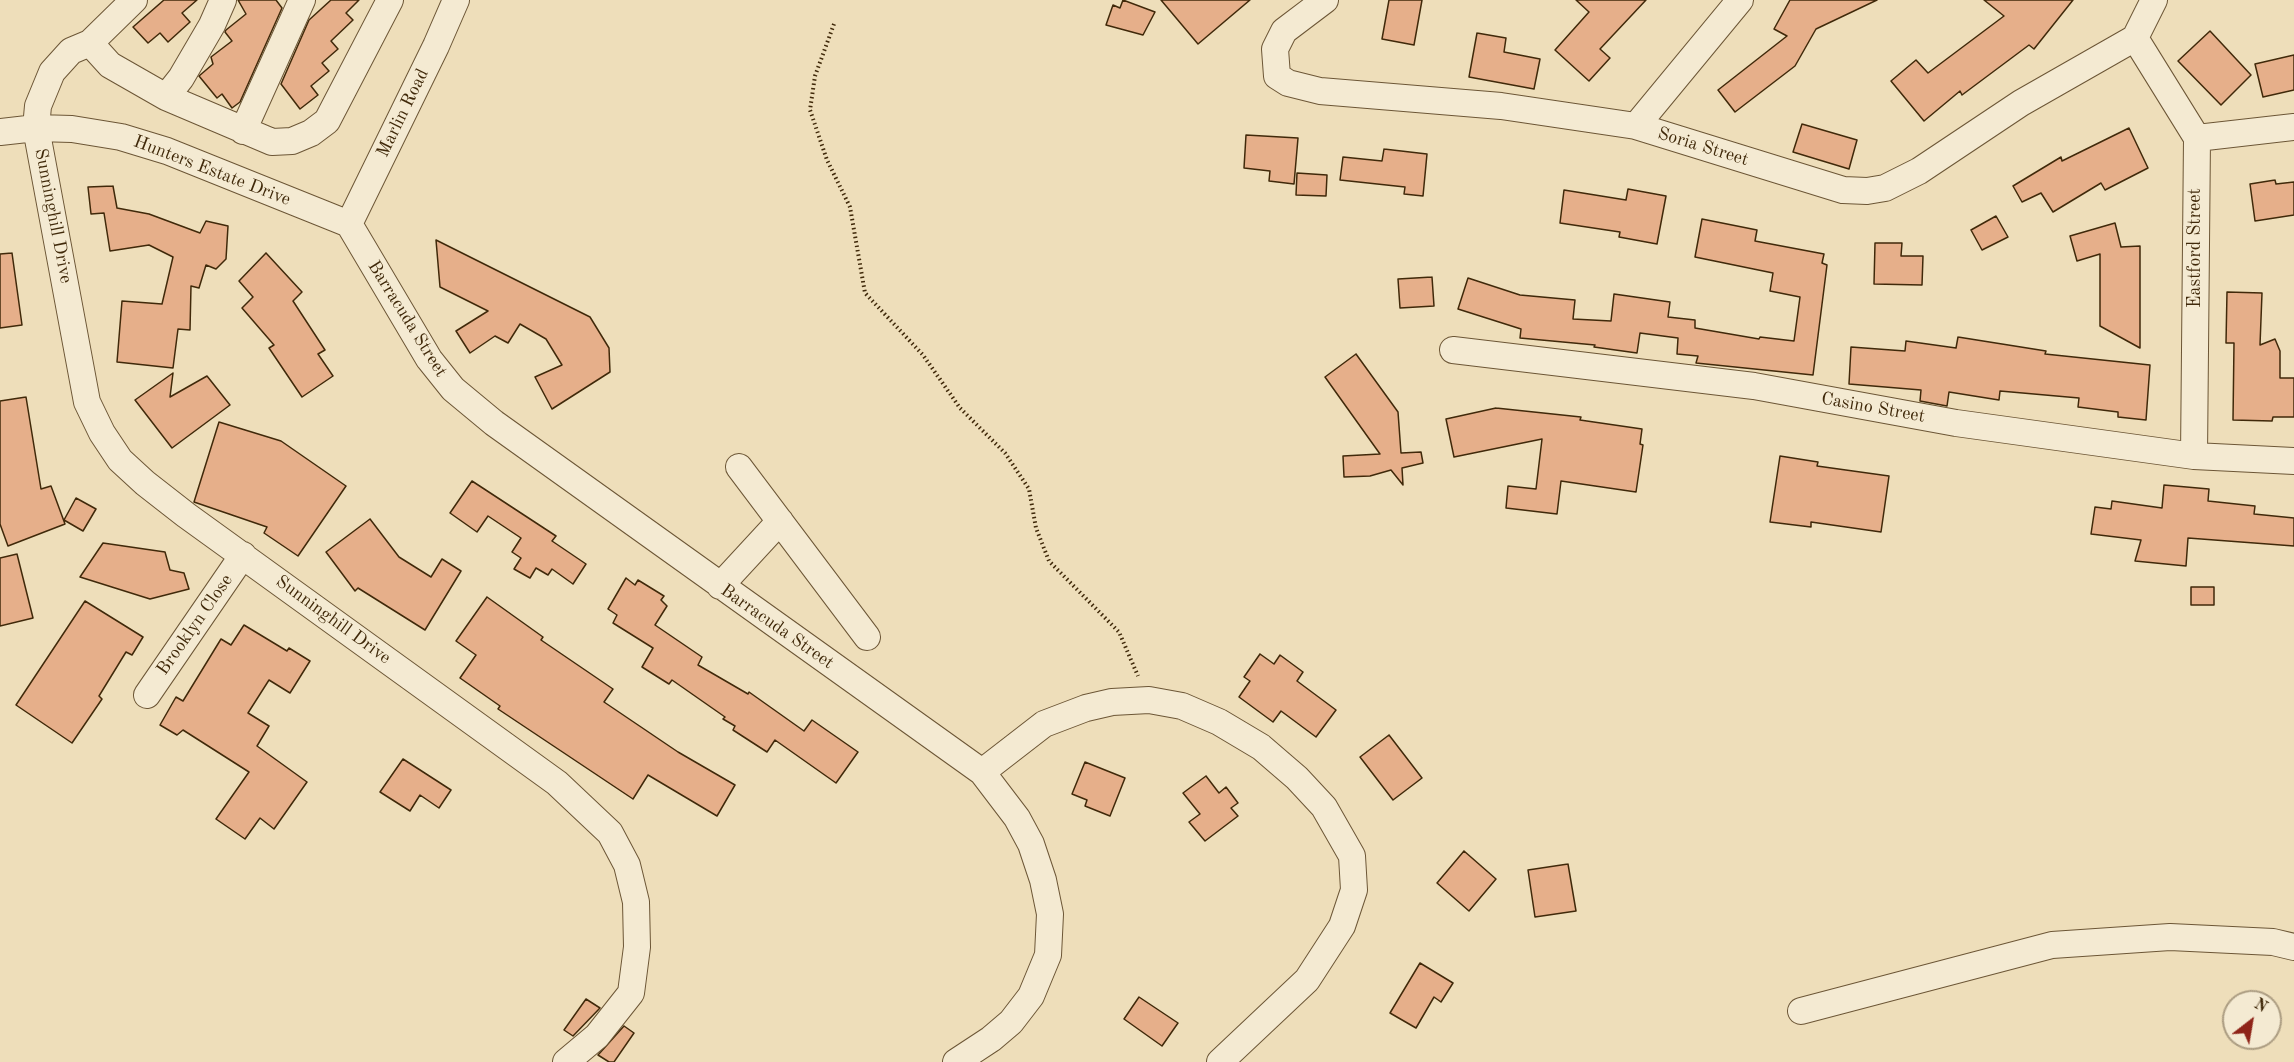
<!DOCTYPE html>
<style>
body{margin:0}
#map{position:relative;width:2294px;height:1062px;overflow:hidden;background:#eedeba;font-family:"Old Standard TT",serif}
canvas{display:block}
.north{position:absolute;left:2222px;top:990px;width:60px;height:60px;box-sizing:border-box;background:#f4ead2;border:2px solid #ac9d82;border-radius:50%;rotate:31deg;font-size:16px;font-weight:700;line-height:24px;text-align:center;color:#40290a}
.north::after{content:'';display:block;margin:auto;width:21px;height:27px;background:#8f2418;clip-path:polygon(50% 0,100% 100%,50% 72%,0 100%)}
</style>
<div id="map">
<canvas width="2294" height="1062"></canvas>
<div class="north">N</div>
</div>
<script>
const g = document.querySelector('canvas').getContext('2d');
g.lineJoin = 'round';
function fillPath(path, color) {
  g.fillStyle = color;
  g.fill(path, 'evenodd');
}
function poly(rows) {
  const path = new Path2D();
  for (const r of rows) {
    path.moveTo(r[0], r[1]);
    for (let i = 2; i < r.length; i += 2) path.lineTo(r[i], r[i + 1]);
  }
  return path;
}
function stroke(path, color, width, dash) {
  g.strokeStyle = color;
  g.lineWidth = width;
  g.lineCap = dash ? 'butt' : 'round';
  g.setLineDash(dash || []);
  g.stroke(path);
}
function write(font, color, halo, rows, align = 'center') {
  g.font = font + ' "Old Standard TT",serif';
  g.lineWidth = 5;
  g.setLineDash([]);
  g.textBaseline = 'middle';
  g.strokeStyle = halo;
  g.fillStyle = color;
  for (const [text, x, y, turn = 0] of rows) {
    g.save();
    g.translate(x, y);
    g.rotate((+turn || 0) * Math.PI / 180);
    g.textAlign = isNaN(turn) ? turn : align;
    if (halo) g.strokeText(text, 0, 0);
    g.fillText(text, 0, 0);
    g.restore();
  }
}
const building = poly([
 [164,0,197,0,182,13,190,22,168,42,160,33,148,43,133,27,164,0],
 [238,0,276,0,282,8,240,102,232,108,222,94,217,98,199,76,213,64,211,57,232,41,225,32,226,30,246,14,238,0],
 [331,0,359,0,346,13,353,20,331,41,338,49,322,63,329,71,311,86,318,95,300,109,281,84,309,20,331,0],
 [1123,0,1155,12,1143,35,1106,25,1113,5,1120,8,1123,0],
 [1161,0,1250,0,1198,44,1161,0],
 [1389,0,1422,0,1414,45,1382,39,1389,0],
 [1576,0,1646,0,1600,49,1610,58,1589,81,1555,50,1589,12,1576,0],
 [1790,0,1877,0,1816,29,1795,66,1735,112,1718,90,1787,36,1774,29,1790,0],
 [1984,0,2073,0,2034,49,2029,45,1962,95,1960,91,1924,121,1891,81,1916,60,1928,73,2004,16,1984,0],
 [2210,31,2251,75,2221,105,2178,61,2210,31],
 [1477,33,1506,38,1504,52,1540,59,1534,89,1469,77,1477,33],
 [2294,55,2294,90,2263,97,2255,64,2294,55],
 [1802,124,1857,140,1849,169,1793,152,1802,124],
 [2129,128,2148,168,2105,190,2101,183,2053,212,2041,193,2022,202,2013,186,2061,157,2062,161,2129,128],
 [1246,135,1298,138,1294,184,1269,181,1270,171,1244,168,1246,135],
 [1384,149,1427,154,1423,196,1404,194,1405,187,1340,180,1343,157,1382,161,1384,149],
 [1297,173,1327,175,1326,196,1296,195,1297,173],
 [2275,180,2276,184,2294,182,2294,215,2255,221,2250,184,2275,180],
 [113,186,117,208,149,214,200,233,206,221,228,226,226,259,216,269,206,265,199,288,191,286,190,330,178,329,173,368,117,362,122,301,162,304,173,257,149,245,110,251,104,213,91,214,88,187,113,186],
 [1628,189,1666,196,1657,244,1619,237,1620,232,1560,223,1564,190,1626,200,1628,189],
 [1996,216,2008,237,1982,250,1971,230,1996,216],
 [1702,219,1757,230,1755,241,1824,254,1822,263,1827,265,1813,375,1696,363,1698,356,1677,354,1678,338,1640,333,1637,353,1594,347,1595,345,1520,338,1521,329,1458,309,1468,278,1520,295,1575,300,1573,319,1611,321,1614,294,1670,302,1668,317,1695,320,1695,328,1759,339,1760,337,1794,341,1800,297,1770,291,1773,273,1695,257,1702,219],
 [2115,223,2121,247,2140,246,2140,348,2100,326,2100,254,2077,261,2070,236,2115,223],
 [436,240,590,317,609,348,610,372,552,409,535,377,562,365,546,339,520,324,508,343,495,336,470,353,456,331,488,311,440,287,436,240],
 [1875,243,1902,243,1901,256,1923,256,1922,285,1874,284,1875,243],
 [12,253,22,325,0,328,0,254,12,253],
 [266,253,302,292,293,301,325,350,318,354,333,376,302,397,269,348,274,345,242,308,253,297,239,281,266,253],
 [1432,277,1434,306,1400,308,1398,279,1432,277],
 [2227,292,2262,293,2260,345,2275,339,2280,351,2280,378,2294,378,2294,417,2273,417,2272,421,2233,420,2234,343,2226,343,2227,292],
 [1958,337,2046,351,2045,354,2150,365,2146,420,2118,417,2118,412,2078,407,2079,398,2000,391,1999,400,1949,392,1947,406,1920,401,1921,390,1849,384,1851,347,1905,351,1906,341,1956,348,1958,337],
 [1356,354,1398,412,1401,453,1421,452,1423,463,1402,468,1403,485,1391,470,1370,476,1344,477,1343,456,1380,454,1325,377,1356,354],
 [173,373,170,397,207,376,230,405,172,448,135,400,173,373],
 [26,397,41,489,51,486,65,524,8,546,0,524,0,401,26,397],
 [1496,408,1581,417,1580,420,1642,429,1640,444,1643,445,1636,492,1561,481,1557,514,1506,508,1508,486,1536,489,1542,439,1454,457,1446,419,1496,408],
 [219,422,281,441,346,486,298,556,264,533,267,527,194,502,219,422],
 [1780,456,1818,462,1817,466,1889,476,1881,532,1811,522,1811,527,1770,522,1780,456],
 [472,481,556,536,552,541,586,564,573,584,552,569,548,575,536,568,530,578,514,569,521,558,512,552,521,538,488,516,477,532,450,513,472,481],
 [2164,485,2209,489,2208,501,2255,506,2254,514,2294,518,2294,546,2188,538,2186,566,2135,561,2141,540,2091,534,2095,507,2111,509,2112,501,2162,508,2164,485],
 [76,498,96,509,83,531,64,520,76,498],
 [370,519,399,557,431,577,442,559,461,571,425,630,358,588,355,591,326,552,370,519],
 [103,543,165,552,170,570,184,573,189,589,150,599,80,577,103,543],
 [17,554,33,618,0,626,0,558,17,554],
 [626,578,635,585,638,580,664,596,661,600,667,606,655,625,702,657,698,665,748,694,749,692,804,731,812,720,858,752,836,783,775,740,767,752,733,730,735,726,723,719,725,717,672,680,669,684,642,667,653,648,613,623,617,615,608,609,626,578],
 [2191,587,2214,587,2214,605,2191,605,2191,587],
 [487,597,543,637,541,640,613,689,604,702,678,752,735,785,717,816,648,775,633,799,498,709,500,706,460,678,476,655,456,641,487,597],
 [85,601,143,637,132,655,126,652,99,696,102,699,72,743,16,705,85,601],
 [244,625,287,651,289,648,310,661,290,693,269,680,248,713,269,726,257,746,307,782,274,829,260,818,245,839,216,819,249,772,183,730,177,735,160,725,176,697,183,701,221,639,231,645,244,625],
 [1260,654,1274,664,1280,655,1303,672,1297,681,1336,710,1316,737,1281,711,1273,722,1239,697,1250,681,1244,677,1260,654],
 [1389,735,1422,778,1393,800,1360,757,1389,735],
 [403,759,451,790,439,808,420,795,410,811,380,792,403,759],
 [1085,762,1125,778,1110,816,1085,806,1087,800,1072,794,1085,762],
 [1206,776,1219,793,1226,787,1238,803,1231,808,1238,816,1205,841,1189,822,1200,814,1183,793,1206,776],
 [1464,851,1496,879,1469,911,1437,883,1464,851],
 [1568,864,1576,911,1535,917,1528,870,1568,864],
 [1420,963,1453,983,1441,1002,1434,997,1416,1028,1390,1013,1420,963],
 [1139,997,1178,1023,1162,1046,1124,1019,1139,997],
 [586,999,600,1008,573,1036,564,1030,586,999],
 [624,1026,634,1033,614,1062,609,1062,598,1055,624,1026]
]);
const path = poly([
 [834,24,815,76,810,110,827,160,850,207,865,293,923,355,960,408,1005,453,1029,489,1036,528,1049,561,1119,632,1138,676]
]);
const minor = poly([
 [134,0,90,43,71,51,52,72,38,106,36,128,87,402,102,433,120,460,145,483,186,515,557,783,610,833,627,865,636,902,637,947,631,993,597,1036,566,1062],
 [1325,0,1284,31,1275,49,1277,76,1288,83,1320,91,1501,106,1636,126,1843,190,1867,191,1885,188,1919,171,2021,103,2135,38],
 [2135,38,2197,138],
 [2135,38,2154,0],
 [90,43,110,65,166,97,272,142,292,141,311,133,327,121,390,0],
 [166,97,181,78,212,25,223,0],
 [1636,126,1740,0],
 [243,131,302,0],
 [0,132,36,128,72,129,121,137,167,151,349,224],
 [2197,138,2294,127],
 [349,224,429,359,453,389,494,423,982,772,1017,818,1031,844,1043,880,1050,914,1048,955,1031,996,1011,1022,991,1039,956,1062],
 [349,224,436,46,456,0],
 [1453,350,1754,386,1956,423,2194,456,2294,461],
 [2194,456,2197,138],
 [739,467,867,637],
 [720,586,780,521],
 [147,695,243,555],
 [982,772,1044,724,1086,708,1112,702,1149,700,1182,706,1219,722,1261,747,1297,778,1324,807,1352,856,1354,890,1342,926,1307,980,1220,1062],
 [1801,1011,2052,945,2170,937,2273,942,2294,947]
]);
const streetNames = [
 ["Marlin Road",403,113,-64],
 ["Soria Street",1703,147,17],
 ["Hunters Estate Drive",212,171,21],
 ["Sunninghill Drive",53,216,79],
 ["Eastford Street",2195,248,-90],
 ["Barracuda Street",407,319,58],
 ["Casino Street",1873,408,10],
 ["Sunninghill Drive",333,620,36],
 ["Brooklyn Close",195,625,-55],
 ["Barracuda Street",777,627,35]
];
fillPath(building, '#e6af8a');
stroke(building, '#40290a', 1.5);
stroke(minor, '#6c5636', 28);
stroke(path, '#40290a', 4, [1.5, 3]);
stroke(minor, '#f4ead2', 26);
write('18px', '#40290a', '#f4ead2', streetNames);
</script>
